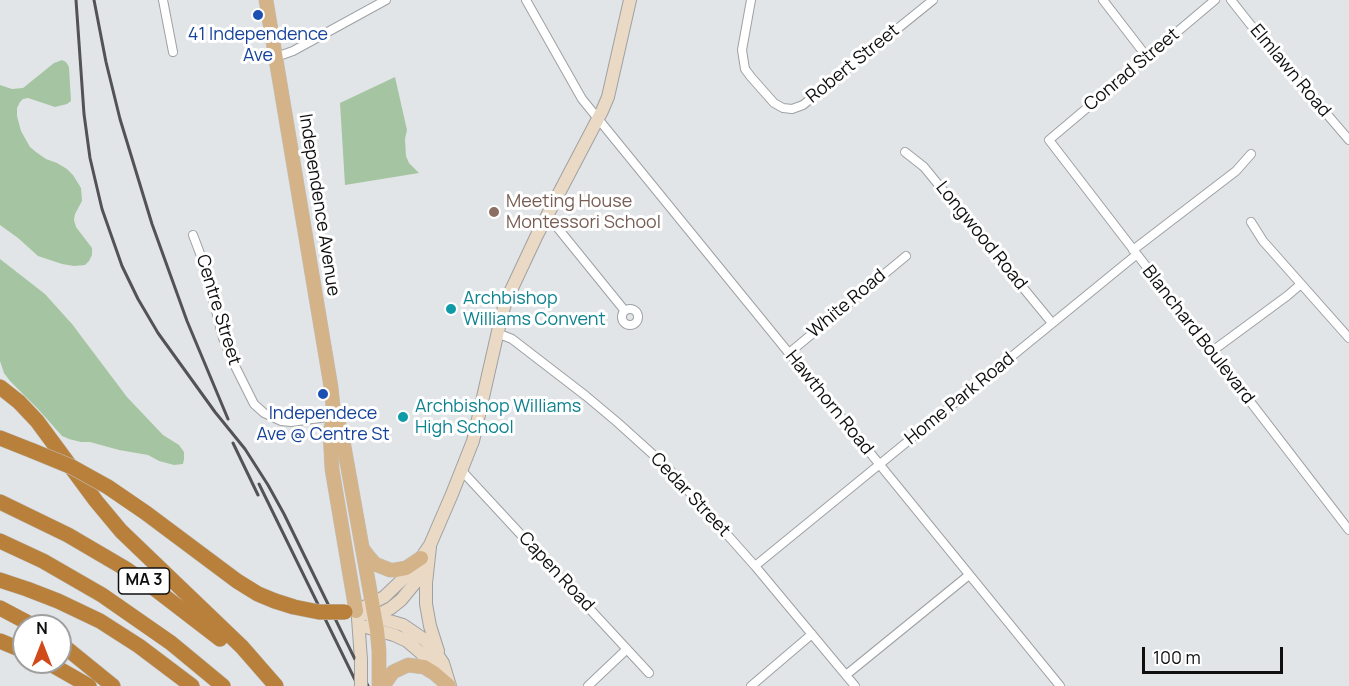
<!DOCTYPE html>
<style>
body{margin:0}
#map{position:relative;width:1349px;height:686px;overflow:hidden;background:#e2e5e7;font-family:Manrope,sans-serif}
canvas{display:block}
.north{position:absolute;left:12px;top:614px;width:60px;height:60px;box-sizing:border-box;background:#fff;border:2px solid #9f9f9f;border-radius:50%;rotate:0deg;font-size:16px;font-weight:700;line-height:24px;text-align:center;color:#0f0f10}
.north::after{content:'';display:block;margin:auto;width:21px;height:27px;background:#d14a1a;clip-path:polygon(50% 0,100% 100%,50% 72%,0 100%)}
.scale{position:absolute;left:1142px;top:647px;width:141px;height:27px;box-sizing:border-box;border:3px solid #0f0f10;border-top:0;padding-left:8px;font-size:18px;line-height:21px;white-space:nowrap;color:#0f0f10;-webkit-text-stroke:4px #fff;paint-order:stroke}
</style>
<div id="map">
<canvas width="1349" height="686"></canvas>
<div class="north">N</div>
<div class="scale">100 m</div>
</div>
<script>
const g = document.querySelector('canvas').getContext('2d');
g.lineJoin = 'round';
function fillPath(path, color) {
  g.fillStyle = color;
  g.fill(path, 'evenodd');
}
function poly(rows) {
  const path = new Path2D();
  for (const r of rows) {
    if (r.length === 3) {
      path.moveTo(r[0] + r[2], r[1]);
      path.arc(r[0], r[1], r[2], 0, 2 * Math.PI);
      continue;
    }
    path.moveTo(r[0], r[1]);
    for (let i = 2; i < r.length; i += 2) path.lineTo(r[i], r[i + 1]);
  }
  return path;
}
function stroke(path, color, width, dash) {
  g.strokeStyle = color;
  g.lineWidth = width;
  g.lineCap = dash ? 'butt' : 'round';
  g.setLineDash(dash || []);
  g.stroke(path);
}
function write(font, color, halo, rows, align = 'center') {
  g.font = font + ' Manrope,sans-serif';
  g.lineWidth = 6;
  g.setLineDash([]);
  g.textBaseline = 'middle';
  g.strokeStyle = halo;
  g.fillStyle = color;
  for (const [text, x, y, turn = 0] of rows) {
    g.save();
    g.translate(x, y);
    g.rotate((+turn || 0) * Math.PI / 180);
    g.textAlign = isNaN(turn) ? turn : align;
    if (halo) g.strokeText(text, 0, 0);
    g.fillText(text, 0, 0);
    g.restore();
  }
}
const green = poly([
 [62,60,66,62,69,67,71,101,67,104,55,107,28,98,23,99,20,102,17,108,17,116,21,131,30,147,36,152,46,159,57,163,67,169,73,175,81,188,82,201,75,214,74,220,76,227,92,248,92,255,89,261,85,265,74,266,62,264,38,256,18,238,0,225,0,85,12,89,23,88,54,63],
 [395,77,407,130,405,139,406,156,409,163,419,173,345,185,340,103],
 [0,259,45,294,72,324,127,397,163,435,179,445,184,452,184,459,183,464,174,465,159,461,148,455,119,450,90,442,81,442,69,439,62,436,38,409,10,381,4,373,0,361]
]);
const street = poly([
 [163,0,173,52],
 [526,0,582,99,1060,686],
 [751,0,742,50,745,69,751,77,774,103,783,108,792,109,803,105,933,0],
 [1103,0,1147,57],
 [1215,0,1049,140,1349,530],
 [1231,0,1254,29,1349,140],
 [276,57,293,51,386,0],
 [905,152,924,167,1052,323],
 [548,216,625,311],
 [1251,222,1263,241,1349,338],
 [193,235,204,264,223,338,234,364,254,404,264,413,281,421,291,422,334,416],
 [1133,250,1236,171,1251,154],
 [630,317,8],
 [497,333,512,339,586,396,617,422,668,468,755,566,855,686],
 [1211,352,1287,296,1301,284],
 [789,353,906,256],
 [462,471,649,673],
 [755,566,1136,255],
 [846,675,969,575],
 [588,686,627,649],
 [751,686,812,634]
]);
const secondary = poly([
 [430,547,426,583,426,604,430,626,438,651],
 [356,611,384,597,406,576,417,564,430,545,452,494,473,441,501,318,506,301,537,235,602,111,608,97,630,0],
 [366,614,403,625,425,640,435,651,443,663,450,686],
 [358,618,361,660],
 [372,618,391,608,401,600,415,583,424,566],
 [359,625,394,635,407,641,421,653,440,675]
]);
const primary = poly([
 [266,0,331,387,334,416,330,432,332,469,356,611],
 [334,416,339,425,342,435,377,630,379,651,379,686],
 [363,549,368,556,375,564,390,570,395,570,406,568,421,558],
 [383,686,393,672,408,665,424,667,434,673,449,686]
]);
const highway = poly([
 [0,387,19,402,37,421,96,501,121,531,242,647,276,686],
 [0,438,33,451],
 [108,487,146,513,237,581,258,594,275,601],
 [0,502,68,535,126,569,155,589,220,639],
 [0,541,43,561,102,595,171,643,223,686],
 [0,580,27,589,58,601,100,621,139,646,192,686],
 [0,608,34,626],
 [0,641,24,651],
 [60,643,113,686],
 [47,662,89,686]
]);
const rail = poly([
 [76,0,84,114,90,158,102,209,122,266,138,299,158,333,215,412,245,449,268,485,284,514,368,686],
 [94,0,106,62,120,119,152,224,187,321,228,419],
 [233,443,258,495],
 [259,484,358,686]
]);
const secondaryBridge = poly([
 [361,686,361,660]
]);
const highwayBridge = poly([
 [33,451,72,467,108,487],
 [275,601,294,607,319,612,345,612]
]);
const markers = [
 [258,15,6,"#1a4fb4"],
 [494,212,6,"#8d6e63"],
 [451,309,6,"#0f9aa8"],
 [323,394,6,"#1a4fb4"],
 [403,417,6,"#0f9aa8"]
];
const shields = [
 [144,581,51]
];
const shieldNames = [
 ["MA 3",144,581]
];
const transitNames = [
 ["41 Independence",258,35],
 ["Ave",258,56],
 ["Independece",323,414],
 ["Ave @ Centre St",323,435]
];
const streetNames = [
 ["Robert Street",853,64,-39],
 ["Conrad Street",1132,70,-40],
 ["Elmlawn Road",1290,71,50],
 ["Independence Avenue",319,205,81],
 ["Longwood Road",981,236,51],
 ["White Road",847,304,-40],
 ["Centre Street",218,310,73],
 ["Blanchard Boulevard",1198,335,52],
 ["Home Park Road",960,399,-39],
 ["Hawthorn Road",829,403,51],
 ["Cedar Street",690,495,47],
 ["Capen Road",556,572,47]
];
const educationNames = [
 ["Meeting House",506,202],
 ["Montessori School",506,223]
];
const cultureNames = [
 ["Archbishop",463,299],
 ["Williams Convent",463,320],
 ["Archbishop Williams",415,407],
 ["High School",415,428]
];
fillPath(green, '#a5c5a2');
stroke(street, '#9ea1a3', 10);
stroke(secondary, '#9ea1a3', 14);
stroke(primary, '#c1c1c1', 15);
stroke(highway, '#c1c1c1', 16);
stroke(street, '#fff', 8);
stroke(secondary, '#ead9c4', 12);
stroke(primary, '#d4b389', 14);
stroke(highway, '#b8803b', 15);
stroke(rail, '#535355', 3);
stroke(secondaryBridge, '#9ea1a3', 14, []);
stroke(highwayBridge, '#c1c1c1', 16, []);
stroke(secondaryBridge, '#ead9c4', 12);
stroke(highwayBridge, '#b8803b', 15);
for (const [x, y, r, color] of markers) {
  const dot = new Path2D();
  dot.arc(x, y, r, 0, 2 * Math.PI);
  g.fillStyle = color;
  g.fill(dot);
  stroke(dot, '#fff', 2);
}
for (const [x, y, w] of shields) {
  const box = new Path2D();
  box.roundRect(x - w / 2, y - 13, w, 26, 4.5);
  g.fillStyle = '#fff';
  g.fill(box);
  stroke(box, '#0f0f10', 1.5);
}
write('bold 16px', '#0f0f10', null, shieldNames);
write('18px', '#164399', '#fff', transitNames);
write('18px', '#0f0f10', '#fff', streetNames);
write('18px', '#785e54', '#fff', educationNames, 'left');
write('18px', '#0d838f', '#fff', cultureNames, 'left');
</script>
